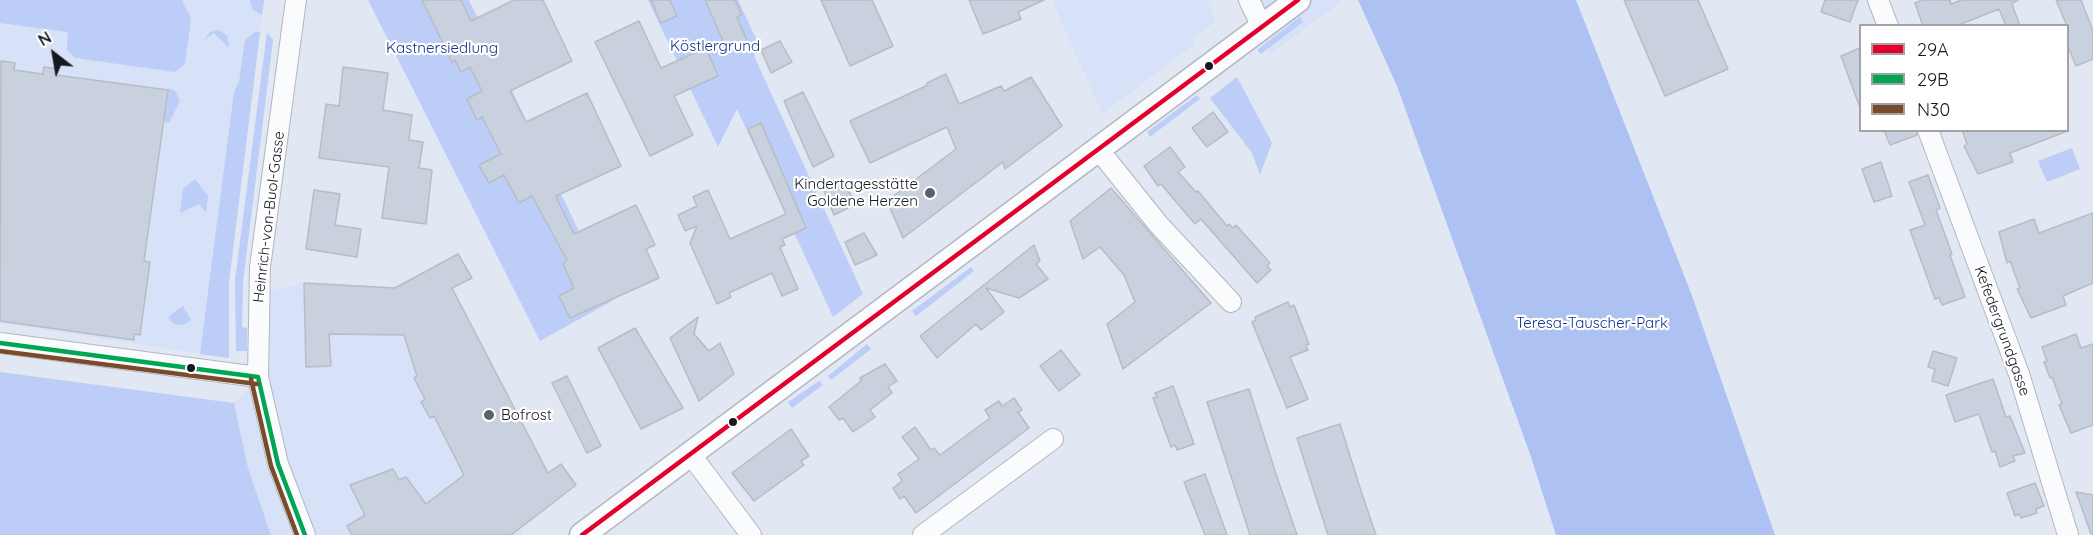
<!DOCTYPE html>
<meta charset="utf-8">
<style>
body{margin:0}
#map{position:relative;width:2093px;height:535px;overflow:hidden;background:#e1e7f3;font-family:Quicksand,sans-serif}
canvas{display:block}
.legend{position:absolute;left:1859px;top:24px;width:210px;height:108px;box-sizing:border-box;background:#fff;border:2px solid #a1a3a6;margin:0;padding:8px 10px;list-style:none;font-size:18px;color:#151921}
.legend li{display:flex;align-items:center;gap:12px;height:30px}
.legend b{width:30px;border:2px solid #a1a3a6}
.north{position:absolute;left:24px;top:24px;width:60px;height:60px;-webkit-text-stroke:4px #fff;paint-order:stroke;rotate:329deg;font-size:16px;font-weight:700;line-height:24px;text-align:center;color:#151921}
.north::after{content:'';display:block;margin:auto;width:21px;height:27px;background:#151921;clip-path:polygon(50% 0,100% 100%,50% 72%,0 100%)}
</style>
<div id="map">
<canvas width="2093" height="535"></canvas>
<ul class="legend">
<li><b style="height:8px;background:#e4002b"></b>29A</li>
<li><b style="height:8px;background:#00a651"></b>29B</li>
<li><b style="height:8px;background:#7a4b2a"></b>N30</li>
</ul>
<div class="north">N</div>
</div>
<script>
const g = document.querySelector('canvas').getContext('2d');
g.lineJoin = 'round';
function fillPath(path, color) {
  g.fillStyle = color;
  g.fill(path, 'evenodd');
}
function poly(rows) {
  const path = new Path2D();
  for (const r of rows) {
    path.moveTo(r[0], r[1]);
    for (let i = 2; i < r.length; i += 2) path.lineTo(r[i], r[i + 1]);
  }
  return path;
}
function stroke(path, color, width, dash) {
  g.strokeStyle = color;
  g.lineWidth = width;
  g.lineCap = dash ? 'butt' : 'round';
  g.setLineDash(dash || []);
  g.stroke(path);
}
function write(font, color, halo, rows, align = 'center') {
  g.font = font + ' Quicksand,sans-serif';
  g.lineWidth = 4.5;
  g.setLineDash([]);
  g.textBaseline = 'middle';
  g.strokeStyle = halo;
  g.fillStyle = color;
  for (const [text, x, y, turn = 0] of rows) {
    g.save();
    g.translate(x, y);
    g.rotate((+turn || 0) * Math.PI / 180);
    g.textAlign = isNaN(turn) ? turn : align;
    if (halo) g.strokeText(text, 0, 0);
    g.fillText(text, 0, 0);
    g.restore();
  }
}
const built = poly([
 [0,0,264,0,229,282,229,358,0,323],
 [1052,0,1207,0,1216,21,1196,36,1192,46,1102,114],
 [1247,0,1343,0,1271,54],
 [304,283,395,288,522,535,271,535,248,468,234,403,258,377,258,293]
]);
const green = poly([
 [0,0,182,0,191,19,185,64,175,72,75,58,67,50,68,32,0,23],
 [250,0,264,0,262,15,252,9],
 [368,0,469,0,612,301,540,341],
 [648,0,738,0,759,45,754,56,863,294,833,317,737,109,718,147],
 [1300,17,1303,22,1261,54,1257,50],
 [219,30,227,35,229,48,214,33,204,40,210,32],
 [255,32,260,32,229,282,229,358,200,354,234,92,239,82,245,40],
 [267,32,273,40,243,282,242,327,247,328,247,351,236,351,235,280],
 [1237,77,1272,143,1260,175,1252,153,1210,98],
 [168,88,175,91,180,101,169,123,163,122],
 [1197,95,1200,99,1150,137,1147,132],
 [2072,148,2080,169,2047,182,2038,161],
 [195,179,208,196,206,213,199,204,180,213,183,189],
 [971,267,974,271,916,316,912,311],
 [183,306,191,320,183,325,174,324,168,317],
 [867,344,871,349,831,380,828,376],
 [0,372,234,403,248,468,271,535,0,535],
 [819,381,823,385,792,408,788,402]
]);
const forest = poly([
 [1358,0,1576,0,1691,293,1775,535,1556,535,1530,454,1397,86]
]);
const building = poly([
 [422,0,461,0,471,21,514,0,543,0,572,61,510,91,526,122,587,93,621,166,556,196,558,201,574,234,636,205,655,245,646,249,659,278,570,318,559,296,574,288,563,264,567,260,532,196,519,203,504,175,489,183,479,165,501,154,482,117,477,120,467,99,482,91,470,67,461,72,455,60,452,62,422,0],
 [651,0,670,0,677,16,661,23,651,0],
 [705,0,735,0,742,15,737,17,747,41,727,50,705,0],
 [821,0,872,0,893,46,850,66,821,0],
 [969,0,1044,0,1018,12,1021,19,983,34,969,0],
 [1624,0,1698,0,1728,69,1665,96,1624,0],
 [1825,0,1858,0,1850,22,1821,12,1825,0],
 [1922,0,1950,0,1951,4,1962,0,2018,0,2012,4,2020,26,2006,26,1999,9,1956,26,1923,26,1915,3,1922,0],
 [2056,0,2081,0,2093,31,2093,59,2076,66,2067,44,2067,26,2056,0],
 [639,21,661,68,706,48,718,76,674,96,693,135,650,156,595,42,639,21],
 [780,41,792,62,771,73,761,50,780,41],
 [1860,48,1860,105,1859,105,1841,56,1860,48],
 [1,61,15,63,14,70,43,74,44,67,57,69,56,75,168,90,144,261,150,262,140,335,134,334,134,340,0,321,1,61],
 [343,67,388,73,383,110,412,115,409,140,423,142,419,168,432,170,426,224,382,218,389,167,319,158,326,104,339,106,343,67],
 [946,74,959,104,1001,86,1004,91,1031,77,1062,126,1005,169,1003,162,903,238,887,201,956,149,947,127,870,163,850,121,928,85,927,83,946,74],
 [803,92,834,156,813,167,784,101,803,92],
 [1213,112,1228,132,1207,147,1192,128,1213,112],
 [761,123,806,228,782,239,785,245,780,247,798,289,782,296,772,273,729,293,731,297,717,304,690,243,697,226,685,231,678,215,697,206,693,197,708,190,730,239,786,214,748,129,761,123],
 [1884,130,1916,130,1917,135,1890,145,1884,130],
 [1962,130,2065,130,2065,132,2010,153,2013,162,1978,174,1964,146,1967,144,1962,130],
 [1170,147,1185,167,1178,172,1196,192,1198,191,1227,226,1229,224,1233,228,1236,225,1270,263,1267,266,1271,270,1257,283,1201,219,1195,224,1161,184,1158,186,1144,166,1170,147],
 [1881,162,1892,196,1874,202,1862,169,1881,162],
 [1928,175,1940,208,1936,210,1952,254,1950,255,1965,297,1942,305,1939,298,1935,299,1910,230,1925,225,1909,182,1928,175],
 [843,182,856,204,834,215,824,191,843,182],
 [1111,188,1211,303,1123,369,1107,324,1135,302,1124,275,1100,247,1083,259,1070,221,1111,188],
 [314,190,340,194,335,225,361,229,357,257,306,249,314,190],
 [2093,213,2093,283,2063,296,2066,305,2031,318,2017,289,2020,288,2010,261,2007,263,1999,232,2034,219,2039,233,2093,213],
 [864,233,877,255,855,265,845,242,864,233],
 [1034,245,1040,261,1036,264,1048,279,1019,298,986,288,1004,312,981,330,976,324,937,358,920,336,1034,245],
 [458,254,472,278,452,288,548,473,561,464,576,485,511,535,352,535,347,526,365,515,350,485,393,469,399,480,406,477,426,504,464,475,434,416,430,418,421,402,425,399,414,378,417,376,404,335,329,334,331,366,306,367,304,283,395,288,458,254],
 [1288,302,1290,307,1294,305,1309,344,1306,345,1308,350,1290,357,1308,399,1287,408,1252,322,1256,320,1255,317,1288,302],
 [698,317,694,334,709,351,720,343,734,374,699,401,670,338,698,317],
 [635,328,683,408,641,429,598,348,635,328],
 [2076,334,2081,348,2093,344,2093,425,2071,433,2059,405,2062,404,2052,377,2050,378,2044,362,2047,361,2042,347,2076,334],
 [1061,350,1080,375,1059,391,1040,366,1061,350],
 [1933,351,1957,358,1948,386,1932,381,1935,369,1928,367,1933,351],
 [885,364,897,381,888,387,892,393,870,410,875,417,853,432,843,418,839,420,829,407,861,381,860,378,885,364],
 [567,376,601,446,587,453,552,383,567,376],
 [1993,379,2006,417,2010,416,2025,453,2013,456,2015,461,2000,467,1995,451,1992,452,1979,414,1955,422,1946,395,1993,379],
 [1173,386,1194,444,1177,450,1175,445,1171,447,1153,398,1157,397,1155,393,1173,386],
 [1249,389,1276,474,1297,535,1250,535,1207,402,1249,389],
 [1014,398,1022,410,1018,412,1029,428,916,513,904,496,900,499,893,488,902,481,898,474,919,459,902,437,915,427,931,450,934,448,940,455,990,418,985,410,999,401,1002,406,1014,398],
 [1340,424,1362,494,1376,535,1328,535,1297,438,1340,424],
 [791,429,809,456,801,461,804,465,754,501,732,473,791,429],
 [1205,474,1227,535,1205,535,1184,482,1205,474],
 [2035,483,2044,506,2036,509,2037,513,2021,518,2019,514,2015,516,2007,493,2035,483],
 [2076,492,2093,495,2093,534,2091,534,2076,492]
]);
const minor = poly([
 [296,0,260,267,258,377,278,464,305,535],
 [1249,0,1262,27],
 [1878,0,1888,26],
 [1928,130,2019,374,2068,535],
 [1098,149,1159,225,1231,302],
 [0,343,258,377],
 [691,455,751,535],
 [923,535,1053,439]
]);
const major = poly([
 [582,535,1298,0]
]);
const bus1 = poly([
 [582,535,1298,0]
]);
const bus2 = poly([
 [0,343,258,377],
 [258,377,278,464,305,535]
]);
const bus3 = poly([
 [0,351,257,384],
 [251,379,271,466,297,535]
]);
const markers = [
 [1209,66,5,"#151921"],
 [930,193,6,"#5c616a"],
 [191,368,5,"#151921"],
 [489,415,6,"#5c616a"],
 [733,422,5,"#151921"]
];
const parkNames = [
 ["Köstlergrund",715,46],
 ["Kastnersiedlung",442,48],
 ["Teresa-Tauscher-Park",1592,323]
];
const poiNames = [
 ["Kindertagesstätte",918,184],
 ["Goldene Herzen",918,201],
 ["Bofrost",501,415,"left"]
];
const streetNames = [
 ["Heinrich-von-Buol-Gasse",269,217,-83],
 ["Kefedergrundgasse",2002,331,70]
];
fillPath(built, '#d7e1f7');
fillPath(green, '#bccef7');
fillPath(forest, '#adc2f2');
fillPath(building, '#c9d1df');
stroke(building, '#b7bcc5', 1.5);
stroke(minor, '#b2b7c0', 22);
stroke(major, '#b2b7c0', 27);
stroke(minor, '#fafbfd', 20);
stroke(major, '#fafbfd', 24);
stroke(bus1, '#e4002b', 4.5);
stroke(bus2, '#00a651', 4.5);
stroke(bus3, '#7a4b2a', 4.5);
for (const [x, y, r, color] of markers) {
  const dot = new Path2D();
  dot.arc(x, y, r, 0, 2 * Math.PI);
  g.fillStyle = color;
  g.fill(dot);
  stroke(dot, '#fff', 2);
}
write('15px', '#173189', '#fff', parkNames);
write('15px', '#151921', '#fff', poiNames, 'right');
write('15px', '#151921', '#fff', streetNames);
</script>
